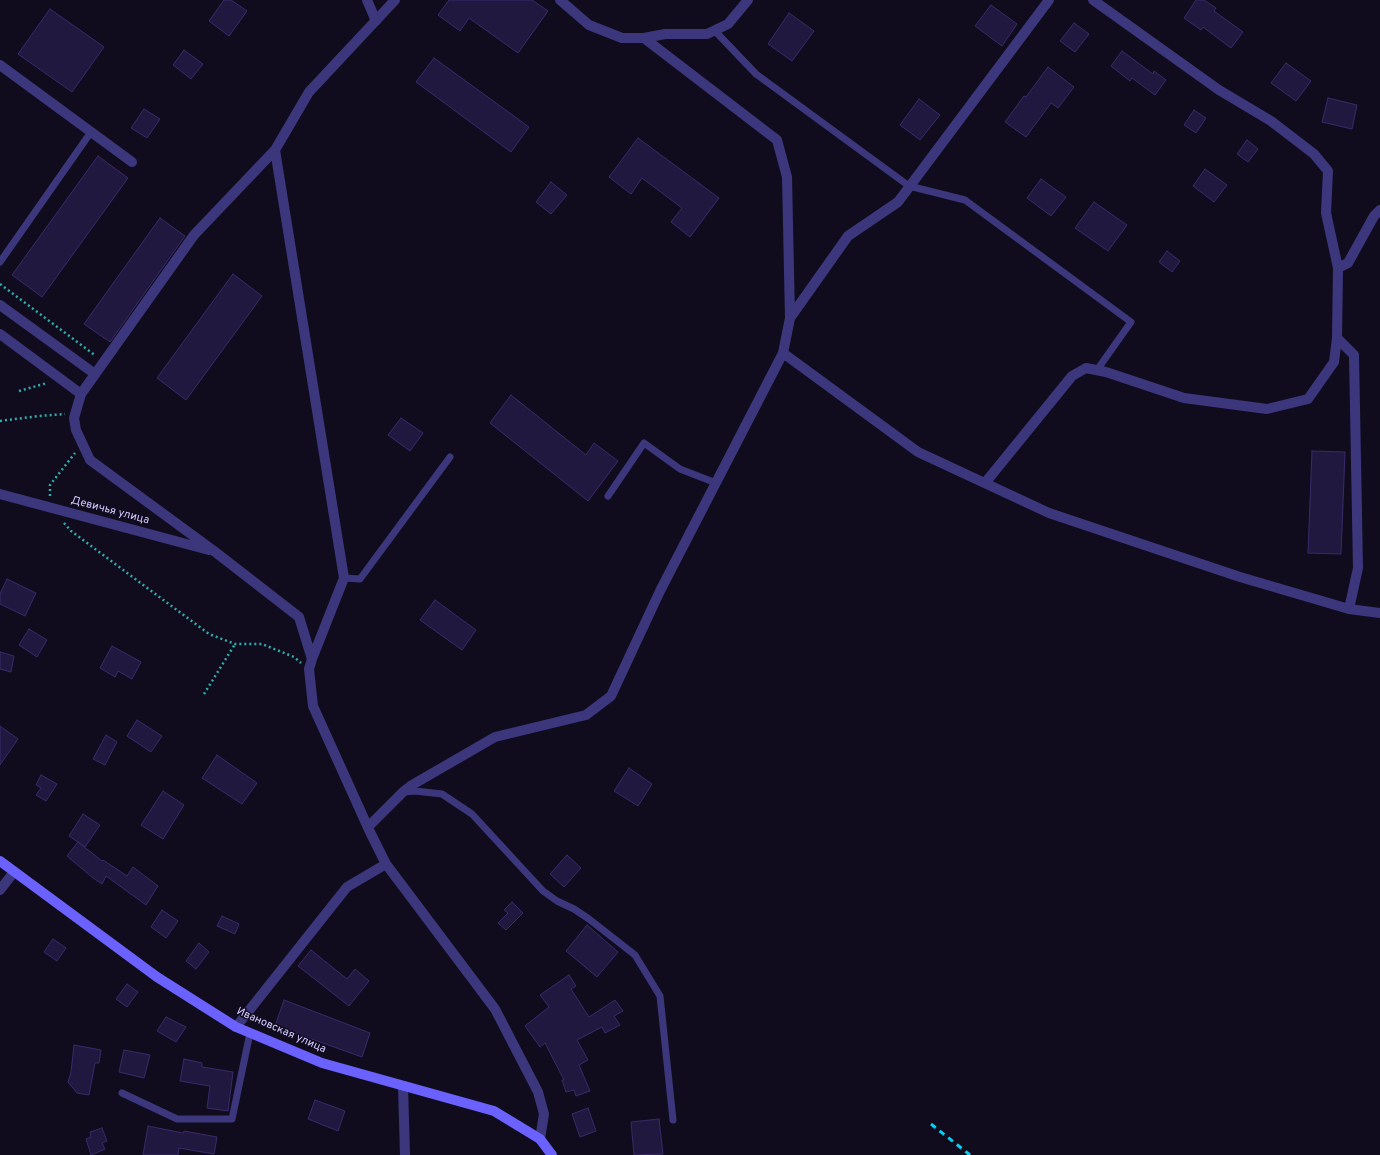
<!DOCTYPE html>
<meta charset="utf-8">
<style>
body{margin:0}
canvas{display:block;background:#100c1e}
</style>
<canvas width="1380" height="1155"></canvas>
<script>
const g = document.querySelector('canvas').getContext('2d');
g.lineJoin = 'round';
function fillPath(path, color) {
  g.fillStyle = color;
  g.fill(path, 'evenodd');
}
function poly(rows) {
  const path = new Path2D();
  for (const r of rows) {
    path.moveTo(r[0], r[1]);
    for (let i = 2; i < r.length; i += 2) path.lineTo(r[i], r[i + 1]);
  }
  return path;
}
function stroke(path, color, width, dash) {
  g.strokeStyle = color;
  g.lineWidth = width;
  g.lineCap = dash ? 'butt' : 'round';
  g.setLineDash(dash || []);
  g.stroke(path);
}
function write(font, color, halo, rows, align = 'center') {
  g.font = font + ' Overpass,sans-serif';
  g.lineWidth = 3;
  g.setLineDash([]);
  g.textBaseline = 'middle';
  g.strokeStyle = halo;
  g.fillStyle = color;
  for (const [text, x, y, turn = 0] of rows) {
    g.save();
    g.translate(x, y);
    g.rotate((+turn || 0) * Math.PI / 180);
    g.textAlign = isNaN(turn) ? turn : align;
    if (halo) g.strokeText(text, 0, 0);
    g.fillText(text, 0, 0);
    g.restore();
  }
}
const building = poly([
 [224,0,231,0,247,11,229,36,209,21,224,0],
 [449,0,532,0,548,11,518,53,469,18,460,31,438,15,449,0],
 [1196,0,1204,0,1216,8,1214,11,1243,32,1231,48,1203,27,1201,30,1184,18,1196,0],
 [991,5,1017,24,1002,46,975,26,991,5],
 [50,9,104,47,72,92,18,54,50,9],
 [789,13,814,31,792,61,768,44,789,13],
 [1074,23,1089,34,1075,52,1060,41,1074,23],
 [184,50,203,64,191,79,173,65,184,50],
 [1122,51,1153,74,1154,71,1166,80,1155,95,1132,78,1130,81,1111,66,1122,51],
 [434,58,529,127,511,152,416,82,434,58],
 [1286,63,1311,81,1296,101,1271,83,1286,63],
 [1048,67,1074,87,1058,108,1051,103,1026,137,1005,122,1024,96,1026,97,1048,67],
 [1328,98,1357,105,1352,129,1322,122,1328,98],
 [919,99,940,115,920,140,900,125,919,99],
 [144,109,160,119,147,138,131,128,144,109],
 [1194,110,1206,118,1196,133,1184,125,1194,110],
 [638,138,719,198,690,237,671,222,682,208,642,178,631,194,609,177,638,138],
 [1247,140,1258,149,1248,162,1237,154,1247,140],
 [98,156,128,178,42,297,12,275,98,156],
 [1205,169,1227,185,1214,202,1193,186,1205,169],
 [1041,179,1066,197,1051,216,1027,198,1041,179],
 [551,182,567,195,551,214,536,202,551,182],
 [1094,202,1127,225,1108,251,1075,228,1094,202],
 [160,218,185,236,110,342,84,324,160,218],
 [1167,251,1180,261,1172,272,1159,262,1167,251],
 [233,274,262,296,186,400,157,378,233,274],
 [511,395,586,455,594,443,618,461,588,501,490,423,511,395],
 [401,418,423,433,410,451,388,435,401,418],
 [1312,451,1345,452,1341,554,1308,553,1312,451],
 [7,579,36,593,25,616,0,604,0,594,7,579],
 [435,600,476,630,462,650,420,620,435,600],
 [29,629,47,640,37,657,19,645,29,629],
 [112,646,141,662,132,679,118,671,115,677,100,668,112,646],
 [0,652,14,656,11,672,0,669,0,652],
 [137,720,162,736,151,752,127,736,137,720],
 [0,726,18,739,0,765,0,726],
 [106,735,117,742,105,765,93,759,106,735],
 [217,755,257,783,242,804,202,778,217,755],
 [629,768,652,784,638,806,614,791,629,768],
 [41,775,57,784,46,801,36,795,41,788,36,785,41,775],
 [163,791,184,805,163,839,141,825,163,791],
 [83,814,100,825,85,847,69,836,83,814],
 [78,842,102,861,103,860,127,876,133,867,158,886,146,905,106,876,102,884,93,878,67,856,78,842],
 [567,855,581,868,564,887,550,874,567,855],
 [512,902,523,913,506,930,498,923,508,913,504,910,512,902],
 [162,910,178,921,166,938,151,927,162,910],
 [222,916,239,924,235,934,217,926,222,916],
 [587,925,618,952,597,977,566,951,587,925],
 [53,939,66,948,57,961,44,952,53,939],
 [199,943,209,952,196,969,186,961,199,943],
 [311,950,347,979,355,969,369,981,349,1006,298,966,311,950],
 [569,975,576,986,571,989,589,1017,615,1000,623,1011,614,1016,620,1025,605,1033,602,1027,577,1040,588,1060,579,1065,590,1091,576,1096,574,1090,566,1092,562,1080,564,1080,545,1043,540,1047,525,1026,549,1007,540,995,569,975],
 [127,984,138,992,127,1007,116,999,127,984],
 [284,1000,370,1033,362,1057,275,1026,284,1000],
 [166,1017,186,1027,176,1042,157,1031,166,1017],
 [74,1045,101,1050,99,1063,95,1063,89,1095,77,1093,68,1082,71,1072,74,1045],
 [124,1050,150,1055,144,1078,119,1072,124,1050],
 [184,1059,202,1063,202,1067,233,1072,228,1111,207,1108,210,1086,180,1081,184,1059],
 [315,1100,345,1111,338,1131,308,1119,315,1100],
 [588,1108,596,1131,580,1137,572,1114,588,1108],
 [659,1119,663,1154,634,1155,631,1122,659,1119],
 [148,1126,183,1133,184,1131,217,1137,214,1154,179,1148,178,1155,143,1155,148,1126],
 [102,1128,107,1141,102,1143,105,1149,91,1155,86,1139,91,1137,90,1132,102,1128]
]);
const path = poly([
 [0,284,96,356],
 [19,391,47,383],
 [0,421,39,416,65,414],
 [50,496,50,485,75,453],
 [64,523,71,531,209,634,235,644,262,644,294,657,301,663],
 [204,694,235,644]
]);
const service = poly([
 [714,30,756,74,909,186,965,200,1131,322,1097,370],
 [0,262,91,132],
 [608,496,644,443,680,469,716,483],
 [344,578,360,579,450,457],
 [403,792,415,791,442,794,472,814,543,891,557,901,574,909,589,919,635,955,660,996,673,1120],
 [122,1093,177,1119,232,1119,250,1033]
]);
const minor = poly([
 [367,0,376,21],
 [395,0,309,92,275,150,344,578,312,659,309,669,313,706,370,832,386,864,495,1009,538,1092,544,1114,540,1139],
 [1093,0,1219,90,1271,121,1314,154,1328,171,1326,213,1338,268],
 [644,38,665,34,707,34,728,24,748,0],
 [0,65,132,162],
 [275,150,194,235,81,394,74,418,76,430,90,460,214,551,299,617,312,659],
 [0,305,95,374],
 [790,318,848,236,898,202,1049,0],
 [0,334,81,394],
 [1337,338,1354,355,1358,568,1349,609],
 [783,353,918,452,1049,513,1240,577,1349,609,1380,613],
 [985,483,1072,376,1086,368,1106,372,1184,398,1267,409,1308,399,1334,362,1337,338,1338,268,1348,263,1374,216,1380,210],
 [0,494,209,550],
 [368,827,403,792,412,785,495,737,586,715,611,696,660,591,783,353,790,318,787,177,777,140,644,38,622,38,589,25,560,0],
 [0,890,14,872],
 [236,1027,347,887,386,864],
 [403,1086,405,1155]
]);
const secondary = poly([
 [0,861,157,977,236,1027,322,1063,494,1111,540,1139,552,1155]
]);
const rail = poly([
 [931,1124,970,1155]
]);
const streetNames = [
 ["Девичья улица",110,511,15],
 ["Ивановская улица",281,1031,24]
];
fillPath(building, '#21183f');
stroke(building, '#392a6b', 1);
stroke(path, '#2eaeaa', 2.5, [2, 3]);
stroke(service, '#3c377d', 7);
stroke(minor, '#3c377d', 10);
stroke(secondary, '#6a61fe', 10);
stroke(rail, '#02d3f2', 3, [6, 5]);
write('11px', '#d1c9ff', '#100c1e', streetNames);
</script>
